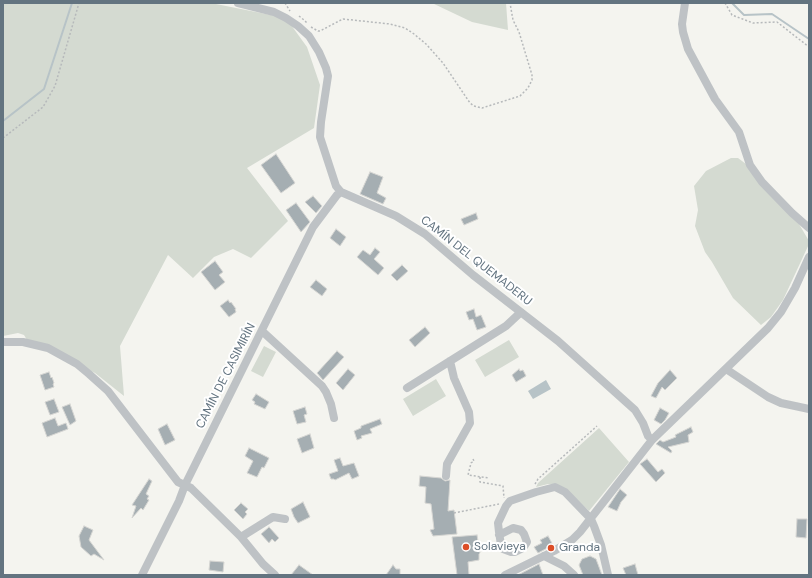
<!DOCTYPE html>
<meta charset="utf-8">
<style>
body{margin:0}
#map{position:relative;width:812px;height:578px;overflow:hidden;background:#f4f4ef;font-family:"DM Sans",sans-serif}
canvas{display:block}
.frame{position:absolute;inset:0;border:4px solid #637480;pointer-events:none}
</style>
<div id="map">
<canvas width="812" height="578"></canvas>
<div class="frame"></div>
</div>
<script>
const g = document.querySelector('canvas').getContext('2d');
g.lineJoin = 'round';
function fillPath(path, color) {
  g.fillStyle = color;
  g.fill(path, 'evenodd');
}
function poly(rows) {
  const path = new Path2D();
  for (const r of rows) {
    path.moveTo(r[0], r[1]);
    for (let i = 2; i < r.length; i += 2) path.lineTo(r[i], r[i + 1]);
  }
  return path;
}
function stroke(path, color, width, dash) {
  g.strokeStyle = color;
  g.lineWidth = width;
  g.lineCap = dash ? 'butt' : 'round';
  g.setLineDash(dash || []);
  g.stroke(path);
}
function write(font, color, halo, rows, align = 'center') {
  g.font = font + ' "DM Sans",sans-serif';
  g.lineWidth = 4;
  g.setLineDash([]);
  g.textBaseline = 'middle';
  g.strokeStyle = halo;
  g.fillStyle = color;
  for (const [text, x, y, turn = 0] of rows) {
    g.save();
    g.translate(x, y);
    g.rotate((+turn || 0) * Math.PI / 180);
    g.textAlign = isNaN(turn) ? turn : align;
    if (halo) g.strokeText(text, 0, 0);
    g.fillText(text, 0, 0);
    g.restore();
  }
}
const green = poly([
 [3,3,211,3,286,18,307,47,320,85,314,128,247,168,288,221,251,258,233,249,214,257,193,278,168,255,120,346,124,396,95,373,27,340,24,335,18,333,3,336],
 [432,3,506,3,508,30,472,22],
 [731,158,738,158,746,164,799,224,809,241,809,244,783,300,771,317,761,325,733,298,712,262,705,252,695,226,698,210,694,186,706,171],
 [509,340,519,357,485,377,475,360],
 [264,346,276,352,263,377,251,371],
 [436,379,446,396,413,416,403,399],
 [599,428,629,462,589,511,570,493,559,485,548,484,536,487,538,483]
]);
const water = poly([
 [546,380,551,389,533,399,528,391]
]);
const stream = poly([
 [732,3,744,15,772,14,809,39],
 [3,121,44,89,72,3]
]);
const building = poly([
 [276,154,295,183,281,193,261,165,276,154],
 [370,172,383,177,377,193,386,198,383,204,360,194,370,172],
 [313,196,322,206,316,213,305,202,313,196],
 [296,203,310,222,301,232,286,210,296,203],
 [476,213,478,219,464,225,461,219,476,213],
 [336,229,346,237,340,246,330,238,336,229],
 [375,248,380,252,374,259,384,268,378,275,357,257,363,250,370,255,375,248],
 [215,261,223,272,219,275,225,282,215,290,201,272,215,261],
 [402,265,408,271,397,281,391,275,402,265],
 [316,280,327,289,322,296,310,287,316,280],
 [228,300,230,303,231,302,236,309,235,309,236,312,229,317,220,306,228,300],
 [474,309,476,317,481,315,486,327,477,330,473,319,469,320,466,312,474,309],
 [425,327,430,333,415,347,409,340,425,327],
 [337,351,344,357,323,380,317,373,337,351],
 [348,369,355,375,343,390,336,383,348,369],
 [519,369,520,371,523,370,526,376,516,382,512,375,519,369],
 [670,370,677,378,665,390,662,387,656,398,651,396,658,383,670,370],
 [49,372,51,378,52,377,54,383,53,384,54,387,45,390,40,375,49,372],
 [256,394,269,402,265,409,254,404,255,402,252,400,256,394],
 [54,399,59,412,50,415,45,402,54,399],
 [70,404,76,421,70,425,62,407,70,404],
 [305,407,307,414,304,415,306,422,297,424,293,411,305,407],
 [660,408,669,413,665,420,661,424,654,420,660,408],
 [55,418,58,426,66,423,68,429,47,437,42,423,55,418],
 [380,419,382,424,370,429,372,433,361,436,362,438,357,440,354,431,361,428,361,426,380,419],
 [167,424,175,440,165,445,158,429,167,424],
 [691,427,693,432,688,435,689,442,668,447,672,451,671,453,656,444,660,440,663,442,676,437,675,435,691,427],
 [310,434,314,448,302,453,297,439,310,434],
 [249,448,269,458,264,468,262,467,257,477,247,473,253,461,245,456,249,448],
 [340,458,343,466,354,463,359,476,352,479,349,473,335,480,334,479,331,479,329,474,338,471,334,460,340,458],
 [647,459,658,472,662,469,665,473,656,482,640,464,647,459],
 [420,476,441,478,445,481,450,480,448,511,454,510,457,534,433,536,430,530,434,529,431,504,425,503,426,487,419,486,420,476],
 [149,479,152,481,146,494,149,496,147,499,149,500,143,510,141,508,132,518,136,506,132,505,149,479],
 [620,489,627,495,621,502,617,511,608,507,620,489],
 [303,502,310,517,298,523,294,517,291,509,303,502],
 [241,503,248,509,245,512,247,514,243,519,234,510,241,503],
 [797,519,807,519,806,538,796,537,797,519],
 [84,526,93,530,89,540,104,560,94,554,91,556,81,547,79,536,84,526],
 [269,527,279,538,275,542,272,539,269,543,261,534,269,527],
 [477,535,480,553,479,554,479,560,468,562,469,575,457,575,452,537,477,535],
 [548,536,553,545,538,553,534,547,542,543,540,540,548,536],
 [590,556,596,559,602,575,583,575,579,565,582,559,590,556],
 [210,561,224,562,223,572,209,570,210,561],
 [539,564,543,575,518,575,539,564],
 [635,564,638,575,626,575,623,568,635,564],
 [299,565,313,575,291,575,299,565],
 [393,565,396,569,400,569,400,575,386,575,393,565]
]);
const path = poly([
 [285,3,290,11],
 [725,3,732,15,753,23,777,22,809,47],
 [299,16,304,20,308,24],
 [311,27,318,31,320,31,339,21,343,19,390,24,405,28,414,34,426,44,443,63,470,103,474,106,482,108,520,96,528,88,532,80,532,75,519,32,513,20,510,3],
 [3,138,43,107,55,86,79,3],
 [473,459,474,461,471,463,468,475,489,478],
 [480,477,480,482,503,486,504,498],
 [535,484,538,479,597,426],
 [454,513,499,504]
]);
const minor = poly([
 [238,3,274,12,286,18,298,26,309,36,319,52,326,68,328,76,321,122,320,137,336,186,341,192,396,216,425,234,473,275,558,341,635,410,643,423,648,436,652,440],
 [685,3,682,24,683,32,688,49,715,99,739,132,750,165,762,182,792,213,809,228],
 [262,331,322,386,326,392,331,404,334,418],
 [3,342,23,342,48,348,77,364,89,374,108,391,178,482,191,488,241,537,263,564,275,575],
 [726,369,768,397,781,403,809,409],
 [407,388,506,326,521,312],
 [446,476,447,464,470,423,469,412,454,378,450,361],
 [499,535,513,528,521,530,524,534,527,542,523,548,515,552,511,552,503,549,501,545,499,532,498,523,506,506,510,501,536,492,555,487,565,492,591,519,594,526,601,545,608,575],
 [241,537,273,517,285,519],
 [544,556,564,566,574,575],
 [142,575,179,501,185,485,313,227,337,195,341,192],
 [505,575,554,551,572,540,580,532,652,440,768,328,781,312,795,288,809,257]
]);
const markers = [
 [466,547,4,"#dc4e27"],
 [551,548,4,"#dc4e27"]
];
const streetNames = [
 ["CAMÍN DEL QUEMADERU",476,261,38],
 ["CAMÍN DE CASIMIRÍN",226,376,-63]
];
const poiNames = [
 ["Solavieya",474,547],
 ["Granda",559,548]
];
fillPath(green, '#d4dad1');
fillPath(water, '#b7c3c7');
stroke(stream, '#b7c3c7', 2);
fillPath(building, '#a5aeb2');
stroke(building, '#d5d5d2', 1);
stroke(path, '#b6b9bb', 1.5, [2, 2]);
stroke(minor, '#bec2c5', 8);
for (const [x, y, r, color] of markers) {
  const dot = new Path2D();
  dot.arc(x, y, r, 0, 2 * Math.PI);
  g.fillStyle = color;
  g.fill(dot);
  stroke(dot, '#fff', 1.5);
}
write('12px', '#637480', '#fff', streetNames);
write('12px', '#637480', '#fff', poiNames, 'left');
</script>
